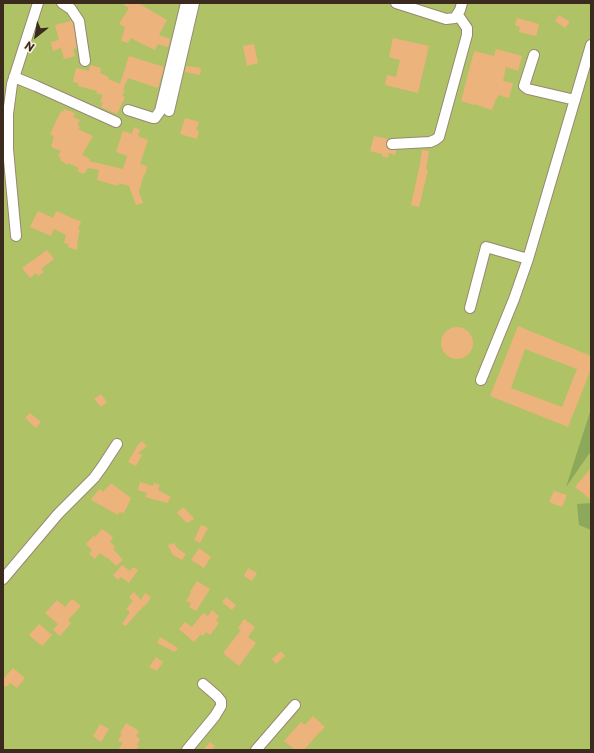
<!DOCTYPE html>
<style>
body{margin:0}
#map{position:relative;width:594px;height:753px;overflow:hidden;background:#f4e4c8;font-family:"Playpen Sans",sans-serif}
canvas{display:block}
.frame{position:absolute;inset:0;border:4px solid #3b2a1e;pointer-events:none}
.north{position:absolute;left:16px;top:16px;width:40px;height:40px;-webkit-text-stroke:3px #fcf5e5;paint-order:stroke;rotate:211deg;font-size:11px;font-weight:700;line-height:16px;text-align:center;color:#3b2a1e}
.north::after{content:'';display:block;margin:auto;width:14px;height:18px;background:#3b2a1e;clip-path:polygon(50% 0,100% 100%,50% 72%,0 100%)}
</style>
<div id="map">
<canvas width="594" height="753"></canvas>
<div class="frame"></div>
<div class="north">N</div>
</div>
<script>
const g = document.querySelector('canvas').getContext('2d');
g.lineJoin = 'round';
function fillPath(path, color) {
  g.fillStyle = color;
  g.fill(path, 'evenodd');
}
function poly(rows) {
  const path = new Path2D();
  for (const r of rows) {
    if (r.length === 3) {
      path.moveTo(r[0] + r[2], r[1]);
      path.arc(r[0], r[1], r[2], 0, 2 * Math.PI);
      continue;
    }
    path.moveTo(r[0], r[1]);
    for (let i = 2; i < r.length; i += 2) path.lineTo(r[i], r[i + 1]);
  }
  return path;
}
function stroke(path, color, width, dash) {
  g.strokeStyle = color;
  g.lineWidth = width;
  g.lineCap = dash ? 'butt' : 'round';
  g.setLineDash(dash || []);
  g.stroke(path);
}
const green = poly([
 [3,3,591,3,591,750,3,750]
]);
const forest = poly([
 [591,409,591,451,566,487,581,440],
 [591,503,591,530,579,525,577,504]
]);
const building = poly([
 [121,3,138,3,167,20,159,35,170,39,168,47,158,44,155,50,134,40,134,39,131,38,128,43,121,41,125,27,119,24,129,8],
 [559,15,570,22,565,28,555,21],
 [517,18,539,24,536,36,519,32,520,27,515,25],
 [71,21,73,23,77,48,73,49,75,56,64,59,61,48,53,51,51,42,59,40,55,25],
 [393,38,429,46,418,93,385,85,387,75,396,77,400,60,389,57],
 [254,44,258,63,247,66,243,46],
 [496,49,522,56,518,71,506,67,503,81,513,83,509,98,498,95,497,99,496,99,492,110,474,104,474,105,461,101,474,51,494,56],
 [129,56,164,67,158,88,128,78,123,89,125,90,122,96,125,97,117,114,101,107,103,103,100,102,103,95,96,93,97,91,78,86,78,83,73,82,76,68,89,71,90,65,101,68,100,73,109,77,108,79,120,84],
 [186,66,201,68,200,75,185,72],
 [64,109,75,113,73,117,80,120,77,125,80,126,78,129,93,136,82,155,90,159,89,161,123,169,127,156,116,152,123,131,132,134,134,127,140,130,138,136,148,140,140,164,147,166,145,175,144,174,139,192,143,203,136,205,129,186,119,183,118,186,97,180,99,170,88,168,84,174,77,171,79,168,68,163,68,165,60,160,61,158,58,156,61,151,51,147,54,136,50,134,61,111,63,112],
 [185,118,199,122,196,130,199,131,197,139,180,134],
 [374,136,388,139,386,144,386,147,389,150,396,150,395,155,389,153,388,158,382,156,382,154,370,151],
 [422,150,429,151,426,169,428,170,419,207,411,205,420,164],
 [38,211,53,218,56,211,74,219,81,221,78,230,80,230,78,238,77,250,68,247,68,244,64,243,66,235,54,229,51,236,30,227],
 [47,250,54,259,41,269,44,272,38,276,36,273,30,278,22,268],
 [518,326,591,356,591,369,568,427,490,396],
 [525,349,577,369,562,407,511,388],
 [457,343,16],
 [101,394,107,402,101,407,94,399],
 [30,413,41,422,36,428,25,418],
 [142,441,147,446,138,453,142,455,136,466,128,462,138,445],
 [591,468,591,500,575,487],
 [140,482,153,486,154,483,160,485,158,490,171,497,167,503,145,497,147,493,138,490],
 [111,483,131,498,124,513,120,512,118,515,91,500,95,494,100,489,103,492],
 [554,491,567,495,562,507,549,502],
 [183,507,192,516,194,519,187,523,177,513],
 [201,525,208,528,200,543,194,540],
 [102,529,113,537,110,542,115,546,113,549,123,560,116,566,107,557,106,558,100,553,95,559,89,554,92,550,86,544,93,536,95,537],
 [174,543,178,549,186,554,182,560,173,555,168,545],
 [199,548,211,557,204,568,191,560],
 [122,565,130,571,133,567,138,570,129,583,121,577,118,580,113,575],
 [248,568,257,573,252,581,244,576],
 [197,581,210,589,196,611,189,607,191,603,186,601,191,593,190,592],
 [134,592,141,600,145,593,151,597,148,602,137,613,126,626,122,624,130,612,126,609,133,601,129,597],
 [226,597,236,605,232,610,222,602],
 [72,599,81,606,68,620,71,623,60,636,53,630,58,624,45,613,57,600,65,607],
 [212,610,219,616,216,621,219,623,210,635,206,632,203,636,201,634,194,642,179,629,185,622,192,627,203,613,208,616],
 [244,619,255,627,248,637,256,643,239,666,223,653,241,630,238,628],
 [39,624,52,635,42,646,29,635],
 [160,637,178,648,175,652,157,643],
 [281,651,285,656,276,664,272,659],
 [156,657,163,662,157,671,149,667],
 [13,668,25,678,17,688,10,683,6,687,3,685,3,679],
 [313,716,325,727,318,734,304,750,295,750,284,741,301,722,305,725],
 [126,723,139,731,136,736,140,739,137,745,139,746,136,750,118,750,123,743,118,741,122,734,120,733],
 [100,724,109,729,101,742,93,736],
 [210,742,215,746,212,750,203,750]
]);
const minor = poly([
 [62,3,71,9,79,21,85,61],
 [396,3,446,19,455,18,460,10,462,3],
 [534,55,524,86,528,89,575,100],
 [14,77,36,86,116,122],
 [128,110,153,118,155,118,160,111,186,3],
 [169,111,194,3],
 [392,144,430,142,435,140,439,137,467,35,467,28,458,15],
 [16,236,8,149,8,114,12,84,38,3],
 [470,308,486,247,528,259],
 [481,380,514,299,528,259,591,45],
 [3,579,58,514,94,478,102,467,117,444],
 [187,750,215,716,221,706,221,701,217,696,203,684],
 [256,750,295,705]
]);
fillPath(green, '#b0c266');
fillPath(forest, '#8ca85b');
fillPath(building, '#edb37c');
stroke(minor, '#988773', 12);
stroke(minor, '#fff', 10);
</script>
